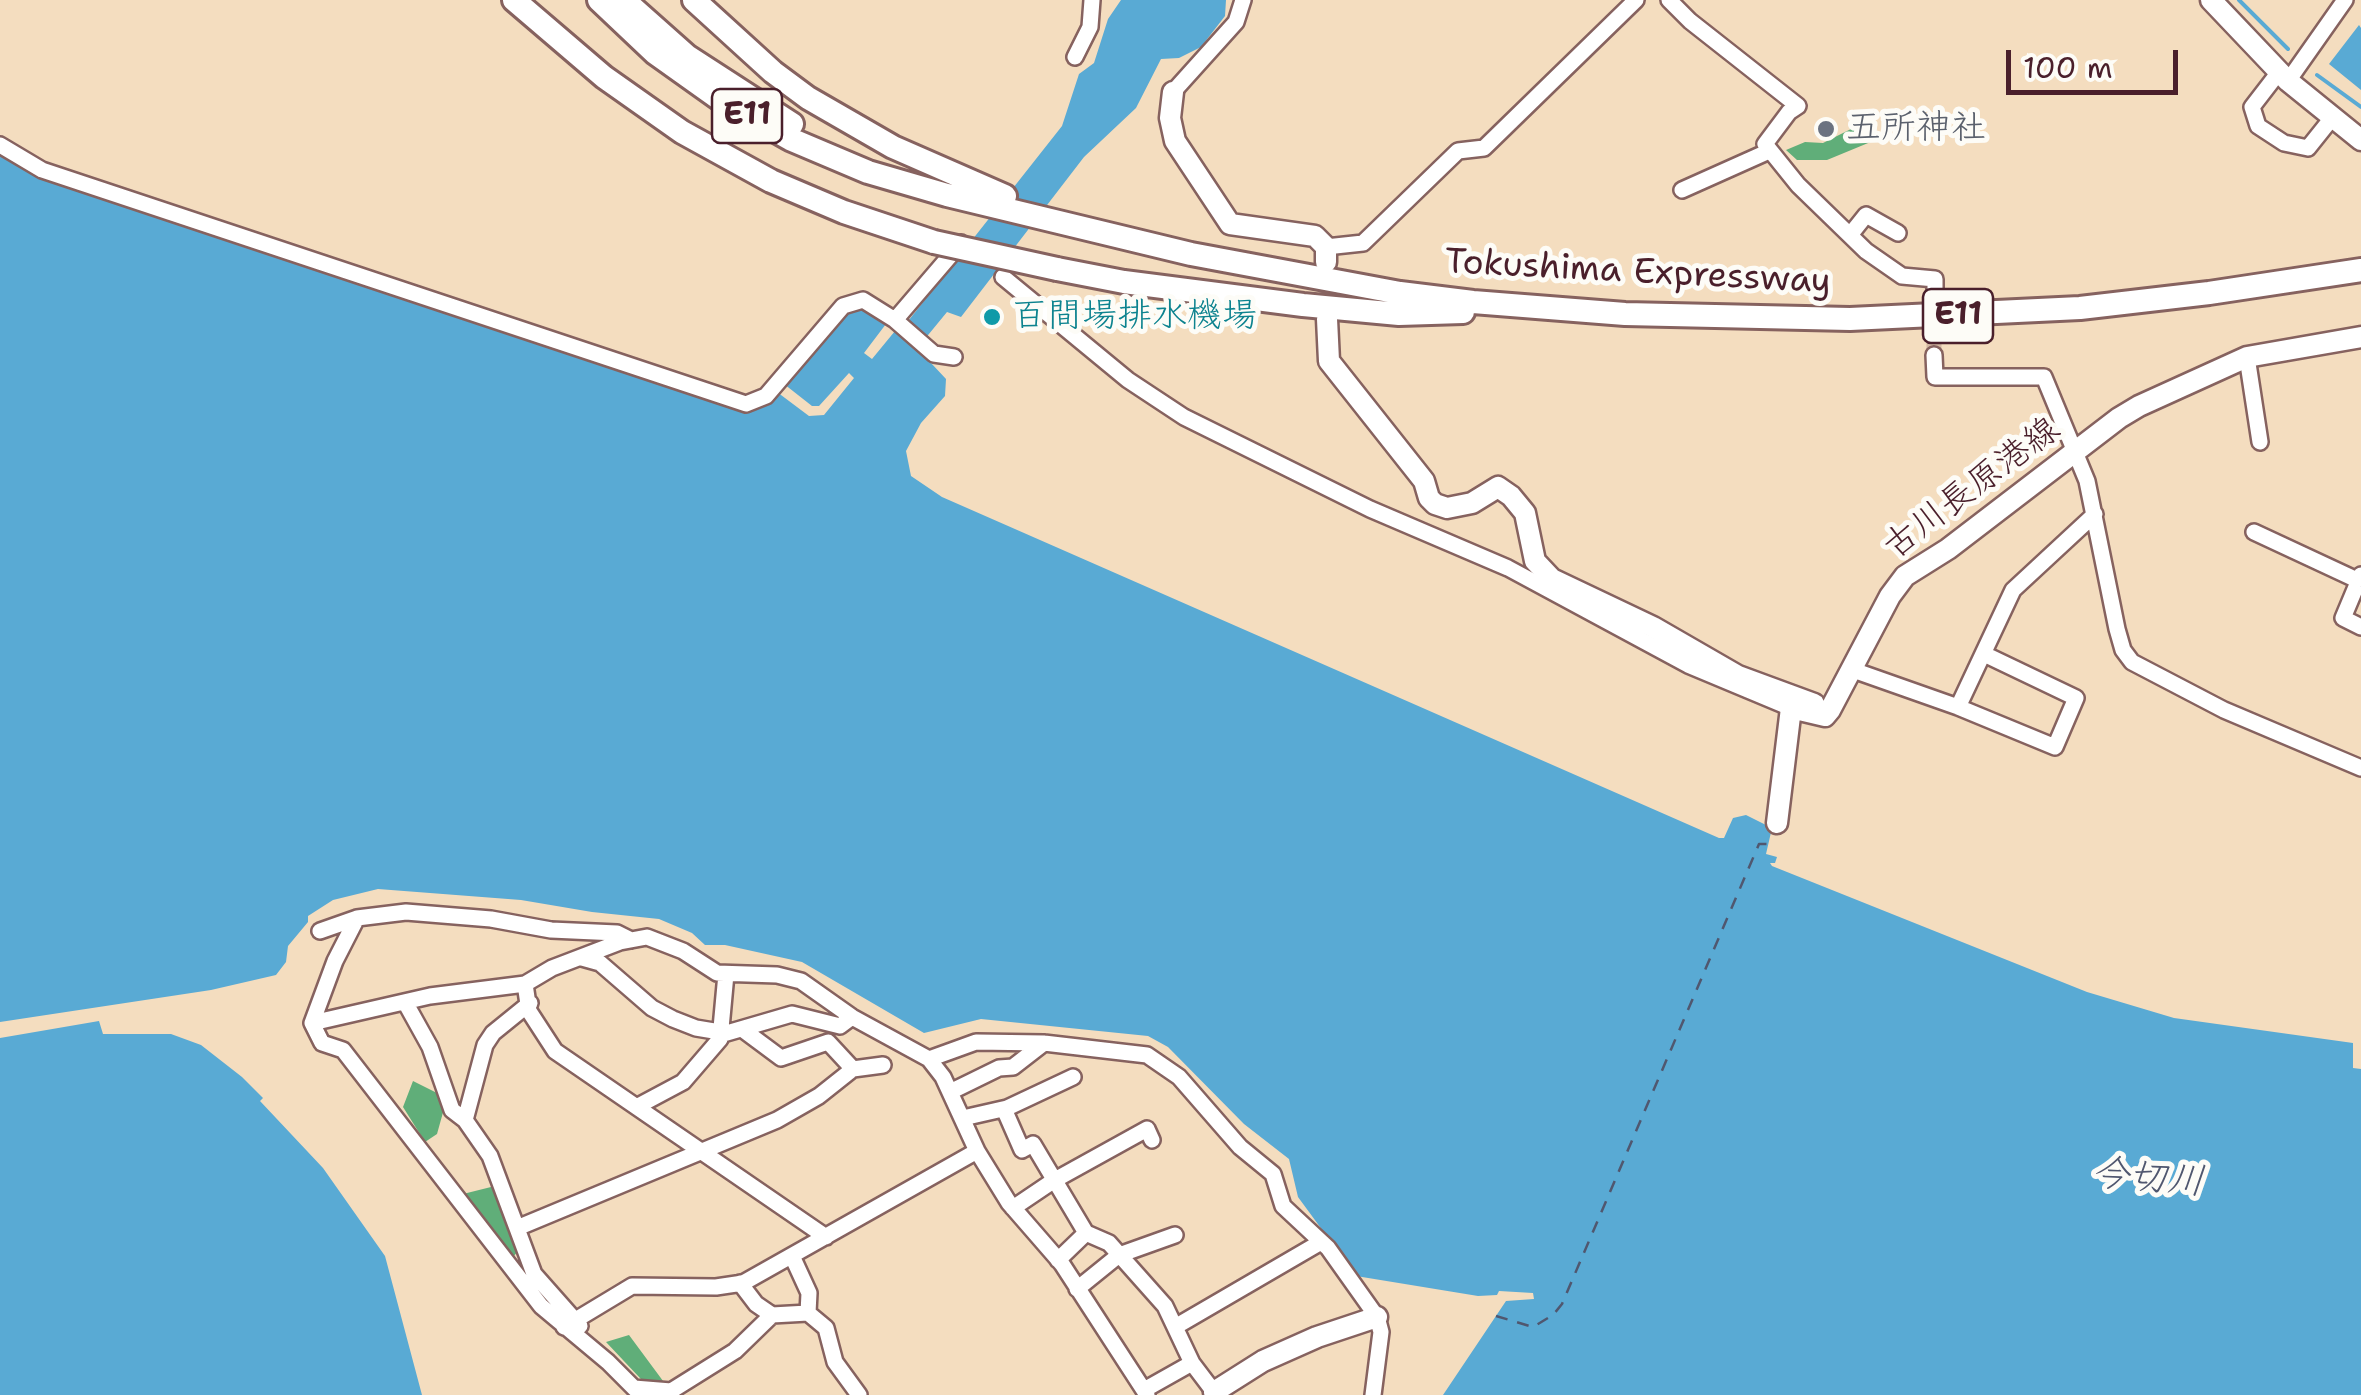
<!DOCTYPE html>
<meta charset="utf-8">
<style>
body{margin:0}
#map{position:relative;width:2361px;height:1395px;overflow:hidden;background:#f4ddbf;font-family:"Shantell Sans",sans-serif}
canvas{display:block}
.scale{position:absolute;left:2006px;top:50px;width:172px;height:45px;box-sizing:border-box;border:5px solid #4a1f2b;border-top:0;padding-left:12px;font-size:30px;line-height:35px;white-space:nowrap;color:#4a1f2b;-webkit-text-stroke:8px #fdfcf7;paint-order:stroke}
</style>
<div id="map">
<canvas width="2361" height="1395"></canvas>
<div class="scale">100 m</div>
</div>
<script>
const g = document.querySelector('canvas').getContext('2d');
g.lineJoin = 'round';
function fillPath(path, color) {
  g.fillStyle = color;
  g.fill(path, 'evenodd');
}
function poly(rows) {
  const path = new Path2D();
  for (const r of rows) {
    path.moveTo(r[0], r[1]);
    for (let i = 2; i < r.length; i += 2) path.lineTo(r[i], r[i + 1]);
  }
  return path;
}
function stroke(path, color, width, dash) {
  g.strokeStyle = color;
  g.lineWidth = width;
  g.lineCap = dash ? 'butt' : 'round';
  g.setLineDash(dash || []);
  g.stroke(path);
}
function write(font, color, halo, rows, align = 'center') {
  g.font = font + ' "Shantell Sans","Klee One",sans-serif';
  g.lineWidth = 10;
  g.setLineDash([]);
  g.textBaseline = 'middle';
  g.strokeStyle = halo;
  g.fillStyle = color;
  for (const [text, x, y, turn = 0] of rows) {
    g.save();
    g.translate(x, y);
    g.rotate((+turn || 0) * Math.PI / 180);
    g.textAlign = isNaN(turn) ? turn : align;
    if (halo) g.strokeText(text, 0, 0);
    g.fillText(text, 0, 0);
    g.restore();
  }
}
const forest = poly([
 [1853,128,1873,141,1827,160,1797,160,1786,150,1805,142,1823,143],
 [413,1081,447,1098,437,1134,425,1142,403,1107],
 [495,1186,518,1251,514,1256,463,1194],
 [629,1335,666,1385,656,1395,606,1342]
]);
const water = poly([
 [1121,0,1226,0,1225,16,1201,47,1179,58,1161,59,1136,108,1084,157,961,317,947,312,924,340,905,325,1062,126,1079,74,1094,63,1108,19],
 [2359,25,2361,28,2361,90,2329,64],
 [0,151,36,176,745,410,759,408,777,392,809,416,824,415,854,378,849,373,819,406,812,406,784,384,848,308,857,306,889,320,864,353,872,359,895,331,917,348,946,379,945,396,921,423,906,451,911,476,942,497,1719,838,1724,838,1733,818,1746,815,1772,828,1766,854,1777,857,1775,863,1770,863,1772,866,2087,992,2174,1018,2353,1043,2353,1068,2361,1069,2361,1395,1443,1395,1506,1301,1534,1299,1533,1293,1499,1291,1497,1295,1478,1296,1356,1276,1298,1197,1289,1159,1244,1124,1168,1047,1148,1036,981,1019,924,1033,802,962,725,945,705,945,692,933,659,919,592,912,521,900,378,889,333,900,308,916,308,922,288,946,286,962,276,975,211,990,0,1022],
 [99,1021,103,1034,171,1034,201,1045,242,1077,263,1098,260,1101,323,1168,385,1256,422,1395,0,1395,0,1038]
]);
const stream = poly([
 [2239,0,2288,49],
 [2317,75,2361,107]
]);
const ferry = poly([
 [1496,1316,1533,1327,1553,1315,1562,1304,1759,844,1768,844]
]);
const minorTunnel = poly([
 [1934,355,1934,309]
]);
const minor = poly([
 [1669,0,1690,21,1798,106,1789,112,1765,144,1798,185,1866,251,1902,276,1935,279,1935,295],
 [1075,57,1090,27,1092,0],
 [2279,72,2252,107,2258,126,2284,143,2308,148,2332,118],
 [2288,81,2345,0],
 [1173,92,1236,22,1243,0],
 [0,145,42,170,746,404,766,396,843,306,863,300,895,320,961,243],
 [1682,190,1767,152],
 [1850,235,1866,215,1898,233],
 [1326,247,1363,243,1458,151,1484,148,1636,0],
 [1003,277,1128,380,1184,417,1370,509,1508,568,1688,665,1791,708],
 [895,320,934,354,954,357],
 [1934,355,1935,377,2044,377,2087,481,2117,629,2123,650,2132,662,2224,710,2361,768],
 [2247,357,2260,442],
 [2254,532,2357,580],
 [2361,575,2343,618,2361,627],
 [1853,670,1958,707,2055,747,2076,698,1984,654],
 [1958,707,2013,590,2095,514],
 [320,931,357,918],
 [631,940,617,933,551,930,491,919,406,912,357,918,335,961,312,1023,322,1043,343,1050,541,1306,608,1362,641,1395],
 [582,958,600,963,652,1008,673,1019,696,1028,720,1032],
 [525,984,529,1011,555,1051,826,1237],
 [405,1002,430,1047,452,1110,465,1120,490,1156,534,1274,580,1326],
 [312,1023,430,996,525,984,552,968,620,942,647,937,683,951,717,973,777,975,801,981,852,1017,929,1059],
 [742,1029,781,1058,828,1042,853,1069],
 [720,1035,792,1014,840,1026,852,1017],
 [950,1092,999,1068,1013,1067,1044,1043],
 [638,1106,683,1082,720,1039,726,974],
 [1004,1109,1022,1150,1033,1144,1086,1233,1109,1243,1165,1306,1192,1363,1214,1392],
 [963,1118,1007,1108,1073,1077],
 [465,1120,485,1045,493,1033,530,1003],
 [1013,1208,1053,1181,1147,1129,1152,1140],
 [517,1228,777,1120,819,1096,853,1069,883,1065],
 [792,1256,809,1293,808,1313],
 [1058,1260,1086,1233],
 [740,1283,756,1304,772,1315,808,1313,826,1328,835,1362,859,1395],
 [1077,1289,1119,1255,1175,1235],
 [564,1327,632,1286,716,1287,743,1283,977,1151],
 [1175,1327,1321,1242],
 [634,1388,671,1391,735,1351,772,1315],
 [1144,1390,1192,1363],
 [1147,1395,1062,1264,1009,1203,977,1151,943,1077,929,1059,976,1042,1044,1043,1147,1055,1179,1077,1240,1147,1273,1174,1283,1206,1328,1248,1377,1317,1381,1332,1373,1395]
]);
const major = poly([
 [2211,0,2288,81,2361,140],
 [1173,92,1170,118,1175,141,1230,224,1315,236,1326,247,1326,262],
 [1327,319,1329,361,1424,481,1429,498,1435,504,1447,508,1472,503,1498,487,1511,496,1525,513,1535,561,1552,579,1653,627,1738,676,1814,704],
 [1777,823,1791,708,1825,716,1830,710,1890,596,1905,576,1948,549,2119,418,2139,406,2247,357,2361,337],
 [1215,1395,1214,1392,1263,1361,1317,1337,1377,1317]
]);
const highway = poly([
 [514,0,604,77,682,132,771,181,844,212,934,242],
 [599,0,655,53,721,100,790,139,868,172,947,195,1191,254,1400,293,1473,302,1625,314,1850,319,2080,308,2209,293,2361,270],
 [624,0,687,56,792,124],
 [694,0,773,72,808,98,893,147,1005,196],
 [1057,269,1124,282,1303,305,1399,314,1463,312]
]);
const highwayBridge = poly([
 [934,242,1057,269]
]);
const markers = [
 [1826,129,10,"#6b7280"],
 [992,317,10,"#0f9aa8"]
];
const shields = [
 [747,116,70],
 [1958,316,70]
];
const shieldNames = [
 ["E11",747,116],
 ["E11",1958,316]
];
const worshipNames = [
 ["五所神社",1846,129]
];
const streetNames = [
 ["Tokushima Expressway",1638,273,3],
 ["古川長原港線",1972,489,-37]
];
const cultureNames = [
 ["百間場排水機場",1012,317]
];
const waterNames = [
 ["今切川",2148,1179,5]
];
fillPath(forest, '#60ae79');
fillPath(water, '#59aad4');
stroke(stream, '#59aad4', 4);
stroke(ferry, '#50576f', 2.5, [12, 10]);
stroke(minorTunnel, '#d2b7a1', 15, [15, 8]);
stroke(minor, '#86625f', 20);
stroke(major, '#86625f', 25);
stroke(highway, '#86625f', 28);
stroke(minor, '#fff', 15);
stroke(major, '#fff', 20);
stroke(highway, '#fff', 22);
stroke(highwayBridge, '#86625f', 28, []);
stroke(highwayBridge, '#fff', 22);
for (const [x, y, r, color] of markers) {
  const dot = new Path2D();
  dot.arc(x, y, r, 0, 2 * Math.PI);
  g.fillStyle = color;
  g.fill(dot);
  stroke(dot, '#fdfcf7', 4);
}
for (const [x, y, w] of shields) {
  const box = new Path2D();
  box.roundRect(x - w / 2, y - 27, w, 54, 8);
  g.fillStyle = '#fdfcf7';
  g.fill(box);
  stroke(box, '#4a1f2b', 2.5);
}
write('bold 32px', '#4a1f2b', null, shieldNames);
write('35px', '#5b616d', '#fdfcf7', worshipNames, 'left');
write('35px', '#4a1f2b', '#fdfcf7', streetNames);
write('35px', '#0d838f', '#fdfcf7', cultureNames, 'left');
write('italic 38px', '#50576f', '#fdfcf7', waterNames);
</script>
